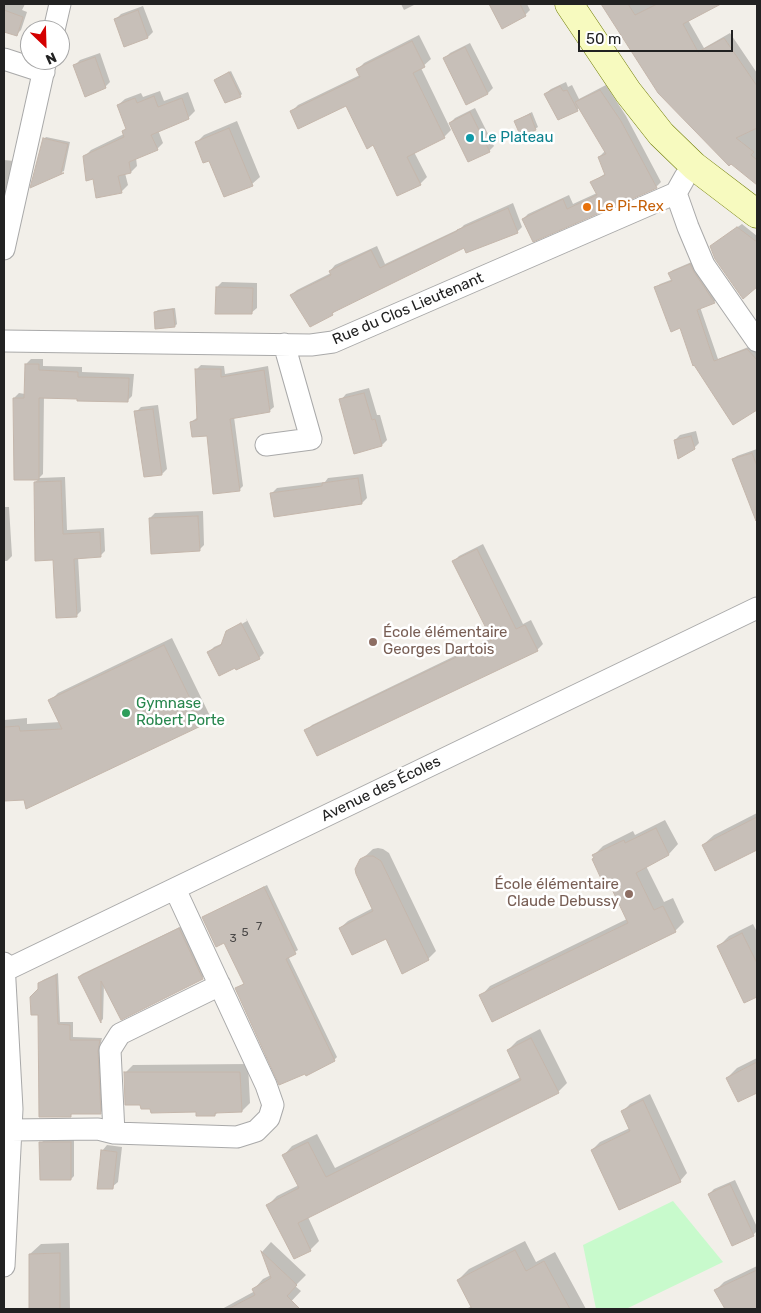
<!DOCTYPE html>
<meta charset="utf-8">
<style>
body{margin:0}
#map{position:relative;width:761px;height:1313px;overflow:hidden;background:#f2efe9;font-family:Rubik,sans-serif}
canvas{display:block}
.frame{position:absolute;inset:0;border:5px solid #222;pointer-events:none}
.north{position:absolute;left:20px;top:20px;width:50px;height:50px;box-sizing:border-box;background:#fff;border:1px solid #a7a7a7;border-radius:50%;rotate:156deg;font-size:14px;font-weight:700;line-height:20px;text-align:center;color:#222}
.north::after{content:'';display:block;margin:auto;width:18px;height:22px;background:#d40000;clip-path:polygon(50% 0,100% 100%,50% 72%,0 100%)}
.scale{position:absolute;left:578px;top:30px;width:155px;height:22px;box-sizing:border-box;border:2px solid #222;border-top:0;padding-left:6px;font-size:15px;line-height:18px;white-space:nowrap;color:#222;-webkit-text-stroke:4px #fff;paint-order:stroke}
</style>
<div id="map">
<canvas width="761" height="1313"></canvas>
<div class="frame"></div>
<div class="north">N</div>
<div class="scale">50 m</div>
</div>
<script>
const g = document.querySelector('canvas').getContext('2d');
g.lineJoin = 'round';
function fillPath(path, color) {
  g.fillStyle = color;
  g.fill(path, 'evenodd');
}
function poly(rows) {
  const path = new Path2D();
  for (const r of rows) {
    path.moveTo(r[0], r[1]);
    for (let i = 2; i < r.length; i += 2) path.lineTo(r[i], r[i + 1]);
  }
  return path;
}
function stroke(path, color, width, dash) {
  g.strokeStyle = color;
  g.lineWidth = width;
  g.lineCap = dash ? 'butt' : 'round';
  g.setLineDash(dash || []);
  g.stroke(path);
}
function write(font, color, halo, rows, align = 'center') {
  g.font = font + ' Rubik,sans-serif';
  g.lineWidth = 5;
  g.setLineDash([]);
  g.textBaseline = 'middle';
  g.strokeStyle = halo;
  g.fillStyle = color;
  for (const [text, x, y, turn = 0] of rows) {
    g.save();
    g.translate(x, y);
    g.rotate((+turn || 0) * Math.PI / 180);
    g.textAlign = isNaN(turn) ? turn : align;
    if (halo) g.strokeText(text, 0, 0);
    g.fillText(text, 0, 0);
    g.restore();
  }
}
const park = poly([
 [673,1201,723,1262,626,1309,596,1309,583,1245]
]);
const shadow = poly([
 [4,4,25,4,22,10,27,12,21,30,16,35,4,31],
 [401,4,416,4,404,10],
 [491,4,527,4,530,10,525,15,502,27],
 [602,4,699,4,702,10,688,20,704,48,730,33,757,73,757,183,731,162,656,88],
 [143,6,153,32,148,37,116,19,121,14],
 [419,35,431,59,421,68,451,130,444,137,414,152,427,177,420,184,374,144,347,104,291,112,298,105,360,75,357,70,364,63],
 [470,43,493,88,488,93,467,103,445,58,450,53],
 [100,53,110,82,105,87,75,65,80,60],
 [231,71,242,94,240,96,218,78],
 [566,82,568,87,572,85,579,99,606,85,626,116,661,182,656,187,533,240,523,219,528,214,569,195,573,204,597,193,594,181,606,173,599,157,605,151,580,107,577,110,545,94,551,89],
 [160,91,164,101,188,92,195,111,188,118,158,130,163,143,157,149,136,158,137,166,131,172,125,173,128,185,121,192,94,178,84,157,91,150,124,134,123,132,127,128,118,105,125,99,141,93,143,97],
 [475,108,494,146,489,151,469,161,450,123,455,118],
 [532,112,538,127,535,129,515,121],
 [237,121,260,177,252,184,196,143,204,135],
 [46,137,70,142,64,171,32,186,44,139],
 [4,160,14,161,6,198,4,200],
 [513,203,522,227,517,232,465,247,338,308,332,314,291,295,297,290,331,273,330,271,335,265,377,246,385,264,461,228,464,225],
 [742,224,757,236,757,285,743,297,715,243],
 [694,261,718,298,714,302,700,307,718,359,751,346,757,351,757,408,733,424,681,327,656,287,660,284,673,279,669,273,673,270],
 [222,282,257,283,257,308,251,313,217,287],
 [175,308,177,324,175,326,155,312,158,310],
 [31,359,43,359,43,366,82,367,82,372,134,374,132,396,127,401,44,396,43,474,39,478,65,477,67,530,104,528,105,551,101,555,78,557,81,611,77,615,54,558,35,482,39,479,14,398,19,393,25,394,26,364],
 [201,365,224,366,225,374,268,366,274,407,269,411,234,417,243,486,239,490,208,434,191,422,198,417,197,369],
 [369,388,377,415,380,415,387,440,382,445,341,400,346,394],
 [158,405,167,469,162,474,145,476,136,412,141,407],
 [696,431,699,443,694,448,675,440,680,435],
 [757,449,757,494,748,497,733,459,737,456],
 [363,474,367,498,362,503,272,493,277,488,325,482,328,478],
 [4,507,9,507,12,556,7,561,4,561],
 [203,511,204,545,199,550,150,518,155,513],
 [483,544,523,624,531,620,543,644,537,650,306,731,312,725,492,638,453,562,459,556],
 [246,618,264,653,259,658,209,652,214,647,223,643,229,631,247,621],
 [172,638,210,716,202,724,25,799,4,800,4,720,27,718,27,724,60,722,50,701,58,693],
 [757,813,757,849,715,869,703,845,714,835],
 [665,820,678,844,669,854,646,866,664,902,673,898,684,922,675,931,481,996,490,986,627,919,608,879,594,855,603,846,633,831,635,835],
 [378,848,383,849,389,853,436,951,428,959,386,937,340,928,348,921,373,908,359,862,373,849],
 [267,885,298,950,288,956,337,1057,334,1060,236,989,245,983,225,941,203,917],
 [753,924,757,932,757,996,745,1002,718,947,729,936],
 [182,926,205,975,202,978,104,983,103,1019,101,1021,79,977,82,974],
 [58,973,60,1022,73,1022,73,1037,102,1038,100,1047,103,1110,100,1113,73,1112,70,1116,39,990,39,984,43,980],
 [540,1029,567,1083,558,1092,308,1217,319,1241,310,1250,268,1205,277,1196,299,1185,284,1155,292,1146,317,1134,335,1168,521,1077,508,1050,517,1041],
 [757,1058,757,1091,738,1100,727,1078,737,1068],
 [248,1064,250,1103,242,1111,218,1112,215,1115,197,1111,152,1108,125,1073,133,1065],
 [650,1094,687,1173,680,1181,592,1150,600,1142,630,1128,623,1111,630,1104],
 [74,1139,74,1176,71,1179,41,1143,44,1140],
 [107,1145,122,1147,118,1182,112,1187,102,1151],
 [735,1180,757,1227,757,1231,753,1235,709,1194,714,1189],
 [525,1241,536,1262,555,1252,586,1309,466,1309,472,1306,458,1280,469,1269],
 [271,1242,306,1275,295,1286,301,1291,284,1309,222,1309,255,1291,254,1289,263,1279,271,1275,262,1252],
 [69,1243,70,1309,30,1309,30,1254,41,1244],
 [757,1266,757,1309,726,1309,716,1290,724,1282]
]);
const building = poly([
 [489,4,520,4,526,16,502,29,489,4],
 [601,4,628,4,635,15,657,4,721,4,683,24,698,52,724,38,757,86,757,128,736,138,754,152,751,155,757,160,757,185,731,164,729,166,658,93,601,4],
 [4,10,23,17,17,36,4,32,4,10],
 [138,10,148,38,124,47,114,19,138,10],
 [412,41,425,67,413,73,445,138,407,157,421,185,397,196,373,145,367,149,346,106,298,129,290,111,360,77,356,69,412,41],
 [465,47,488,94,466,105,443,58,465,47],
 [95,57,106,88,85,97,73,65,95,57],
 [229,72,241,97,225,103,214,80,229,72],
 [560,86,563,91,567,90,578,111,558,120,544,94,560,86],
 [600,90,621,121,657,188,533,242,522,219,563,199,567,209,597,195,590,182,605,175,598,157,606,154,575,102,600,90],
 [154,96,158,107,182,98,189,119,151,135,158,150,129,162,131,173,118,176,122,193,96,198,93,179,86,181,83,156,124,137,122,131,126,129,117,105,135,98,137,103,154,96],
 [470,112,490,152,468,162,449,123,470,112],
 [530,114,536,130,521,137,514,121,530,114],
 [229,128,253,186,224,197,209,161,203,163,195,142,229,128],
 [43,138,68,144,61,173,64,173,30,188,43,138],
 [508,208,518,233,466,253,464,248,332,313,333,315,310,327,290,295,331,275,329,271,371,250,380,268,457,231,457,230,508,208],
 [737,227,757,242,757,287,743,299,715,259,710,246,737,227],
 [690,264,694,272,715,303,697,310,714,361,747,349,757,360,757,410,733,425,694,365,693,366,680,328,671,332,654,287,672,281,668,273,690,264],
 [216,287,253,288,252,314,215,314,216,287],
 [173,309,175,327,155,329,154,312,173,309],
 [25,364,39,364,39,370,78,372,78,377,129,378,128,402,77,401,77,399,39,398,39,480,14,480,13,398,24,398,25,364],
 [195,369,221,369,221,377,264,370,270,412,230,419,240,491,213,494,207,436,192,437,190,422,197,420,195,369],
 [364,393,372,420,375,419,382,446,354,454,339,399,364,393],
 [153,409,162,475,144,477,134,411,153,409],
 [691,436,695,449,678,459,674,440,691,436],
 [752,453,757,466,756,521,732,459,752,453],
 [358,478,362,504,274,517,270,493,322,486,322,483,358,478],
 [61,481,63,534,100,532,101,557,74,559,77,617,56,618,53,560,35,561,34,482,61,481],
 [198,516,200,551,151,554,149,518,198,516],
 [477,549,516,629,525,625,538,651,317,756,304,730,492,640,452,561,477,549],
 [241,623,260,659,236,670,235,668,219,676,207,652,221,645,226,631,241,623],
 [164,645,203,725,26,809,24,800,4,801,4,727,19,726,20,731,62,729,48,700,164,645],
 [757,817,757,850,715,871,702,845,757,817],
 [656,828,669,855,636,873,654,910,663,906,676,932,492,1022,479,995,628,923,608,881,603,883,592,859,594,858,592,855,624,840,625,843,656,828],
 [373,856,381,861,429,960,402,974,386,939,352,955,339,928,373,911,356,874,355,869,360,859,366,856,373,856],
 [264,887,296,954,286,959,335,1061,306,1076,305,1074,279,1085,235,988,244,984,224,943,216,947,202,917,264,887],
 [179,928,203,979,121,1020,101,981,101,1023,78,977,179,928],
 [742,933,757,963,757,997,744,1003,717,946,742,933],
 [56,975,58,1024,70,1025,70,1040,100,1040,98,1051,101,1114,71,1114,71,1117,39,1117,38,1015,31,1015,30,997,38,989,38,983,56,975],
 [531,1038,559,1093,298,1223,311,1251,294,1259,266,1205,299,1188,282,1155,308,1142,326,1177,521,1080,507,1050,531,1038],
 [757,1062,757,1093,738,1102,726,1078,757,1062],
 [124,1072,240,1072,242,1112,215,1113,215,1116,196,1116,196,1112,151,1113,150,1109,141,1109,140,1105,125,1105,124,1072],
 [643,1100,681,1182,619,1210,591,1150,630,1131,621,1111,643,1100],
 [71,1142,71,1180,40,1180,39,1142,71,1142],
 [101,1150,117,1152,113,1189,97,1189,101,1150],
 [730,1184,754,1236,732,1246,708,1194,730,1184],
 [515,1250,526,1271,544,1261,570,1309,472,1309,457,1280,515,1250],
 [261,1251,297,1285,287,1296,300,1309,228,1309,255,1295,252,1289,271,1278,261,1251],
 [60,1253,60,1309,29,1309,29,1254,60,1253],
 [757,1270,757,1309,725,1309,714,1290,757,1270]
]);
const street = poly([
 [54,30,60,4],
 [4,59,44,72],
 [694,166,685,177,676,193,688,227,704,265,757,341],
 [4,249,46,60],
 [4,341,311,345,333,342,676,193],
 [266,445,311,439,284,344],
 [4,963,12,1109,4,1266],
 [4,971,757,608],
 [11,1130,98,1129,114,1133,237,1137,256,1131,269,1118,273,1105,266,1085,175,889],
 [114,1133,110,1050,120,1034,220,985]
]);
const secondary = poly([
 [569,4,628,92,661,134,694,166,757,214]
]);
const markers = [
 [470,138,5,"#0f9aa8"],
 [587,207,5,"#e8710a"],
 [373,642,5,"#8d6e63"],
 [126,713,5,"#2e9e5b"],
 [629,894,5,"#8d6e63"]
];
const numberNames = [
 ["7",259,927],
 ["5",245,933],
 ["3",233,939]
];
const cultureNames = [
 ["Le Plateau",480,138]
];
const foodNames = [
 ["Le Pi-Rex",597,207]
];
const streetNames = [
 ["Rue du Clos Lieutenant",408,309,-23],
 ["Avenue des Écoles",381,789,-26]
];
const educationNames = [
 ["École élémentaire",383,633],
 ["Georges Dartois",383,650],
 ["École élémentaire",619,885,"right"],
 ["Claude Debussy",619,902,"right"]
];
const leisureNames = [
 ["Gymnase",136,704],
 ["Robert Porte",136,721]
];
fillPath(park, '#c8facc');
fillPath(shadow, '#0003');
fillPath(building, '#c7bfb8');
stroke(building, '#c4b6ab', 1);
stroke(street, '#a9a9a9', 23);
stroke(secondary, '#707d05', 29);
stroke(street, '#fff', 21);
stroke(secondary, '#f7fabf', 28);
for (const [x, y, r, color] of markers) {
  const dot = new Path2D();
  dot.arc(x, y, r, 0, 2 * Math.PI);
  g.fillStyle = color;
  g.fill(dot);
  stroke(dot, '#fff', 2);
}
write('12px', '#4b4948', null, numberNames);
write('15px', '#0d838f', '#fff', cultureNames, 'left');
write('15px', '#c56008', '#fff', foodNames, 'left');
write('15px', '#222', '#fff', streetNames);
write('15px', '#785e54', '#fff', educationNames, 'left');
write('15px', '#27864d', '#fff', leisureNames, 'left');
</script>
